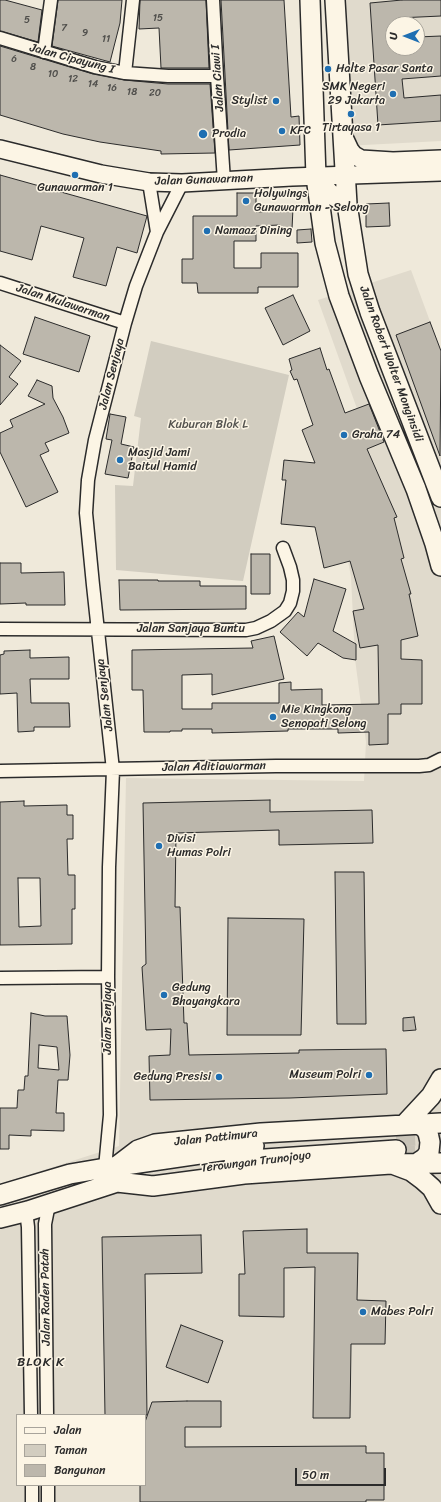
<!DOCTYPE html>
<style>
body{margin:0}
#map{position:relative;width:441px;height:1502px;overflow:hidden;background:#efe9da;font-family:Sriracha,sans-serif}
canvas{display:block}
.legend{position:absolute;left:16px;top:1414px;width:130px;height:72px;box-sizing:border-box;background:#fcf5e5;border:1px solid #a8a49b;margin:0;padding:5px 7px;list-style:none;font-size:12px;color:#2b2b2b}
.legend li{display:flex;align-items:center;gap:8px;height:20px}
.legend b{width:20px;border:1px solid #a8a49b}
.north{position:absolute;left:385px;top:16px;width:40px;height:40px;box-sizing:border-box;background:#fcf5e5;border:1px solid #a8a49b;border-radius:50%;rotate:270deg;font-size:11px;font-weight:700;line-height:16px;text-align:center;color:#2b2b2b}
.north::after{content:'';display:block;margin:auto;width:14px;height:18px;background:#1f6fb2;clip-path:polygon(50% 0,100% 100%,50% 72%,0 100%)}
.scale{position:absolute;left:295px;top:1468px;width:91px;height:18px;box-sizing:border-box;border:2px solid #2b2b2b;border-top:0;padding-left:5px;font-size:12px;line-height:14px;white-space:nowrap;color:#2b2b2b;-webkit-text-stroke:3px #fcf5e5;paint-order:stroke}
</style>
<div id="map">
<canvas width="441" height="1502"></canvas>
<ul class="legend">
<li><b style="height:5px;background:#fcf5e5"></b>Jalan</li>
<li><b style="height:11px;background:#d2cdc0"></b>Taman</li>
<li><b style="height:11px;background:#bcb7ac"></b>Bangunan</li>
</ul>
<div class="north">U</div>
<div class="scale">50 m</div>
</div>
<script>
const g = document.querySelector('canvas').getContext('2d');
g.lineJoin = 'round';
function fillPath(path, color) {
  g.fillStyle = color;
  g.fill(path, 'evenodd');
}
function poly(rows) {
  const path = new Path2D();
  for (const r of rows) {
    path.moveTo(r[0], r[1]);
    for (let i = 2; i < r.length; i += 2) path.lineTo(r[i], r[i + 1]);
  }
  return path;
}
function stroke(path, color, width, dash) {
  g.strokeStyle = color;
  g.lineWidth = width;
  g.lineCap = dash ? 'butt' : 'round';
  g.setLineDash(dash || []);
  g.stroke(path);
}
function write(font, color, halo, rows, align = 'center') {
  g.font = font + ' Sriracha,sans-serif';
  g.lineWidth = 3;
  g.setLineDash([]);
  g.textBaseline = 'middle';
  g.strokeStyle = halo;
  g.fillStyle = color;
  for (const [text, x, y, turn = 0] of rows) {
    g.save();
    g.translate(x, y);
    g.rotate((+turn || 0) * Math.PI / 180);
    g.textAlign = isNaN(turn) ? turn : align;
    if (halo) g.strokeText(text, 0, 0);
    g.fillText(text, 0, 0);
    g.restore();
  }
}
const built = poly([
 [344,0,441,0,441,141,345,146],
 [393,24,417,24,417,48,393,48],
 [411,270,441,351,441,1502,0,1502,0,1184,119,1146,126,778,364,781,366,742,355,659,351,577,341,523,308,471,369,442,318,300],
 [17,1415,145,1415,145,1485,17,1485]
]);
const green = poly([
 [151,341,289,375,243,581,116,570,115,485,133,486,141,418,134,416]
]);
const building = poly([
 [0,0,5,0,42,10,38,42,0,31,0,0],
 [58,0,122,0,120,23,110,62,52,46,58,0],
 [140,0,206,0,209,68,161,68,159,28,139,29,140,0],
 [221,0,284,0,291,117,299,116,300,145,229,150,221,0],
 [402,0,441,0,441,16,398,18,399,24,393,24,393,48,417,48,417,37,441,36,441,76,402,79,404,98,441,95,441,121,378,125,370,3,402,0],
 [0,46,93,74,124,80,168,84,210,84,215,153,161,154,161,151,100,142,63,134,0,115,0,46],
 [0,175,147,216,137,253,117,247,106,286,73,277,84,238,41,226,32,260,0,251,0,175],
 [237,193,256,193,256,212,280,211,280,208,293,208,292,229,280,229,280,225,256,226,256,241,234,241,234,268,261,268,261,253,298,253,298,287,258,287,258,293,198,293,197,283,182,283,182,259,193,259,193,216,237,216,237,193],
 [389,203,390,226,366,227,366,204,389,203],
 [311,229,312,242,297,243,297,230,311,229],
 [293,295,310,331,283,345,265,308,293,295],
 [35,317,90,336,79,372,23,354,35,317],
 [430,322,441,351,440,456,396,335,430,322],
 [0,345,21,361,9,377,18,384,0,405,0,345],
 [320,348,327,370,329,369,345,413,369,404,384,442,367,449,397,517,394,518,404,558,401,559,411,594,409,594,418,636,401,640,401,659,422,660,422,704,401,704,401,714,388,714,388,744,369,745,369,732,338,733,338,729,288,729,288,731,212,733,212,729,182,729,182,731,170,731,170,732,144,732,143,690,132,690,132,650,253,648,251,641,274,636,284,679,212,695,212,674,182,675,182,709,212,709,212,703,279,703,279,683,291,682,291,690,322,689,322,705,379,704,378,645,360,648,353,611,364,609,350,561,324,568,315,527,281,524,286,480,282,480,284,460,315,463,302,430,313,425,297,379,294,380,290,371,292,370,289,359,320,348],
 [37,380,52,386,53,398,63,417,69,433,45,443,49,451,40,455,58,492,26,507,0,452,0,433,13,427,10,420,45,404,28,396,37,380],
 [110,414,126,417,121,444,134,447,128,478,105,474,112,440,106,439,110,414],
 [251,554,270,554,270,594,251,594,251,554],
 [0,563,21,563,21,573,64,572,65,605,26,605,26,603,0,604,0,563],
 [314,579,346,589,333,631,356,644,356,660,343,658,318,643,307,656,280,632,298,612,304,617,314,579],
 [119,580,158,580,158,581,200,581,200,586,246,586,246,609,120,610,119,580],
 [30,650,30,658,69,657,69,679,30,679,31,703,69,703,70,727,34,727,34,731,18,732,17,693,0,694,0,655,4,654,4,651,30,650],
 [270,800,270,812,372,810,373,843,279,845,279,830,176,833,175,907,180,907,184,1023,187,1023,189,1055,299,1053,299,1050,386,1049,387,1094,290,1098,150,1100,149,1056,170,1055,171,1029,146,1030,142,967,146,964,143,803,270,800],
 [24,801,24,806,67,805,67,815,73,815,73,839,67,839,68,875,75,875,75,909,72,909,72,944,0,945,0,802,24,801],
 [18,878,40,878,41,926,19,927,18,878],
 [335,872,364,872,366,1024,337,1024,335,872],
 [228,918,304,919,301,1035,227,1035,228,918],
 [31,1013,45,1016,67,1016,70,1055,68,1080,58,1080,56,1113,64,1113,64,1131,31,1130,31,1136,9,1135,9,1149,0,1149,0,1108,17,1108,18,1090,24,1090,25,1076,28,1076,31,1013],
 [39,1045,57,1047,59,1070,38,1068,39,1045],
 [414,1017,416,1030,403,1031,403,1018,414,1017],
 [307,1229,307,1253,358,1253,357,1300,386,1301,385,1344,351,1344,350,1418,313,1418,315,1267,284,1268,284,1317,239,1316,239,1274,245,1274,243,1231,307,1229],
 [201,1235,202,1273,145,1274,147,1415,105,1415,102,1237,201,1235],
 [181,1325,223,1341,208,1383,166,1367,181,1325],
 [187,1401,221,1401,221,1427,185,1427,185,1447,366,1446,366,1453,384,1453,384,1500,366,1500,366,1502,140,1502,140,1485,145,1485,145,1422,152,1402,187,1401]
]);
const primaryTunnel = poly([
 [396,1137,441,1135],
 [396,1150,441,1148]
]);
const minor = poly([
 [213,0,217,76,224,181],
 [0,38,95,67,125,73,168,76,217,76],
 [44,52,51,0],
 [125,73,133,0],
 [149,182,157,232],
 [0,283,125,323],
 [0,629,246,630,256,628,271,621,285,611,290,603,293,591,293,580,290,567,283,548],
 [0,771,276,766,419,766,429,765,441,759],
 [0,978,108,977],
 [105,1168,110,1115,108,977,109,867,113,770,93,585,86,513,88,480,95,440,125,323,136,286,157,232,182,183],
 [26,1211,28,1227,31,1415],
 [47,1415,45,1224,49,1204],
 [32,1485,32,1502],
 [48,1485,48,1502]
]);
const secondary = poly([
 [343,135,350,150,354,155,361,159,393,161,441,159],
 [0,149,101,174,149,182,182,183,292,177,441,172]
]);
const primary = poly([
 [310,0,316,177,329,193,347,204],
 [335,0,347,204,358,274,370,312,441,497],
 [316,177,325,243,339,296,369,376,416,489,435,544,441,566],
 [405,1124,431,1096,441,1079],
 [418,1124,425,1128,428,1133,430,1142,429,1152,425,1158,419,1162],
 [234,1163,265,1159,396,1150],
 [395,1165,411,1171,423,1180,432,1188,441,1204],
 [118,1166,254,1146],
 [0,1195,70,1174,117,1166,138,1150,155,1144,261,1133,441,1123],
 [0,1218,28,1211,117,1182,153,1186,244,1174,391,1164,441,1163]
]);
const markers = [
 [328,69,4,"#1f6fb2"],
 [393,94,4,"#1f6fb2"],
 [276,101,4,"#1f6fb2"],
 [351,114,4,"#1f6fb2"],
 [282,131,4,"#1f6fb2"],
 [203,134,5,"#1f6fb2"],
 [75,175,4,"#1f6fb2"],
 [246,201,4,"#1f6fb2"],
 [207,231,4,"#1f6fb2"],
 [344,435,4,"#1f6fb2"],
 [120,460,4,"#1f6fb2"],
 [273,717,4,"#1f6fb2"],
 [159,846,4,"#1f6fb2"],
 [164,995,4,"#1f6fb2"],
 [369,1075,4,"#1f6fb2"],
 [219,1077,4,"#1f6fb2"],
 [363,1312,4,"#1f6fb2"]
];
const numberNames = [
 ["15",158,18],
 ["5",27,20],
 ["7",64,28],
 ["9",85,33],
 ["11",106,39],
 ["6",14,59],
 ["8",33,67],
 ["10",53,74],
 ["12",73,79],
 ["14",93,84],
 ["16",112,88],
 ["18",132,92],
 ["20",155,93]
];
const streetNames = [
 ["Jalan Cipayung I",72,59,15],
 ["Jalan Ciawi I",218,78,-94],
 ["Jalan Gunawarman",204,180,-2],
 ["Jalan Mulawarman",63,303,18],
 ["Jalan Robert Wolter Monginsidi",391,364,70],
 ["Jalan Senjaya",112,374,-76],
 ["Jalan Sanjaya Buntu",191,629],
 ["Jalan Senjaya",105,695,-97],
 ["Jalan Aditiawarman",214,767,-1],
 ["Jalan Senjaya",108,1018,-90],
 ["Jalan Pattimura",216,1138,-6],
 ["Terowngan Trunojoyo",256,1162,-7],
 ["Jalan Raden Patah",46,1297,-91]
];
const poiNames = [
 ["Halte Pasar Santa",336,69],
 ["SMK Negeri",385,87,"right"],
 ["29 Jakarta",385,101,"right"],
 ["Stylist",268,101,"right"],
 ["Tirtayasa 1",351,128,"center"],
 ["KFC",290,131],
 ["Prodia",212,134],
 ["Gunawarman 1",75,188,"center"],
 ["Holywings",254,194],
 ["Gunawarman - Selong",254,208],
 ["Namaaz Dining",215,231],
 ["Graha 74",352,435],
 ["Masjid Jami",128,453],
 ["Baitul Hamid",128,467],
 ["Mie Kingkong",281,710],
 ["Senopati Selong",281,724],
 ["Divisi",167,839],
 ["Humas Polri",167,853],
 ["Gedung",172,988],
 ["Bhayangkara",172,1002],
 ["Museum Polri",361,1075,"right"],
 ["Gedung Presisi",211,1077,"right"],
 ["Mabes Polri",371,1312]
];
const parkNames = [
 ["Kuburan Blok L",208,425]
];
const neighbourhoodNames = [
 ["BLOK K",41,1363]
];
fillPath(built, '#e0dacc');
fillPath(green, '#d2cdc0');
fillPath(building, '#bcb7ac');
stroke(building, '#2b2b2b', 1);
stroke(primaryTunnel, '#c8c3b7', 19, [19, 10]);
stroke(minor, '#2b2b2b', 15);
stroke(secondary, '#2b2b2b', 20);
stroke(primary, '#2b2b2b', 22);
stroke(minor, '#fcf5e5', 12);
stroke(secondary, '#fcf5e5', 17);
stroke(primary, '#fcf5e5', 19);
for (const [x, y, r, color] of markers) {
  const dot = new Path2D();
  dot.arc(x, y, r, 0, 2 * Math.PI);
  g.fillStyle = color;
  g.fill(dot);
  stroke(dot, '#fcf5e5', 1.5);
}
write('10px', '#4f4e4b', null, numberNames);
write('12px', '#2b2b2b', '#fcf5e5', streetNames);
write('12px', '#2b2b2b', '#fcf5e5', poiNames, 'left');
write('12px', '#555450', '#fcf5e5', parkNames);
g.letterSpacing = '1px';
write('13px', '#2b2b2b', '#fcf5e5', neighbourhoodNames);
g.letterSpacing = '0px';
</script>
